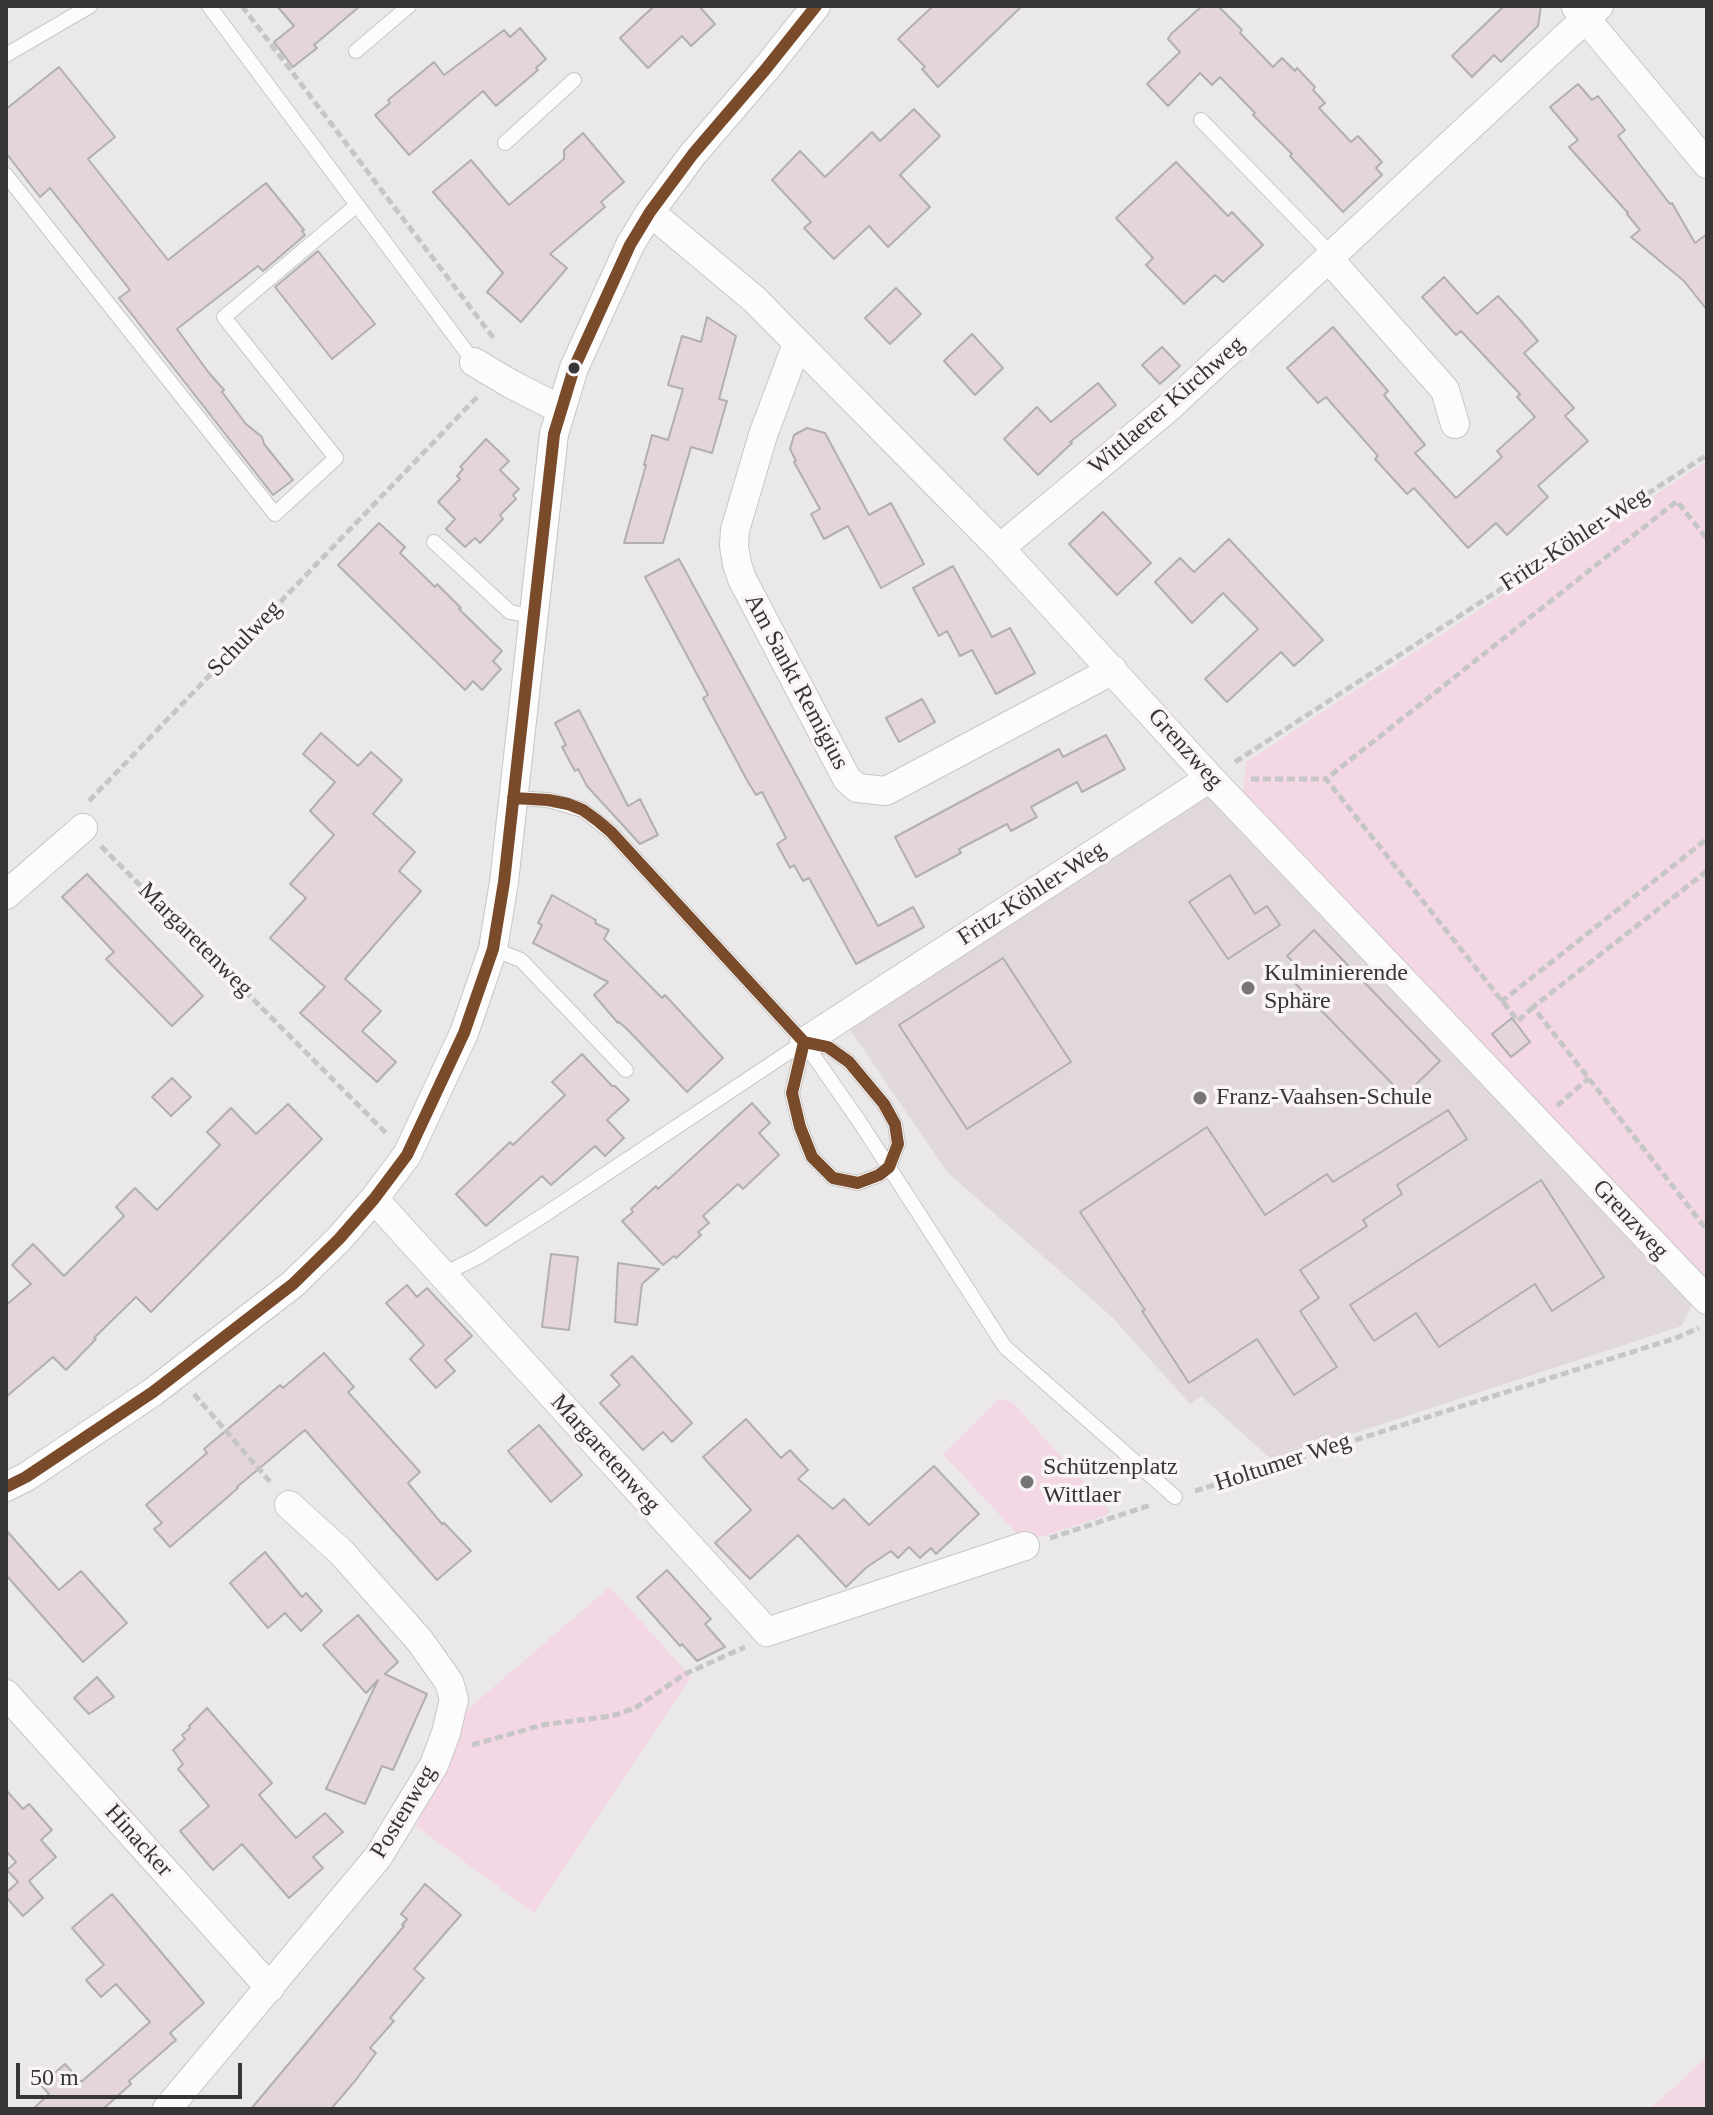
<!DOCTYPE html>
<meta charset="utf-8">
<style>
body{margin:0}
#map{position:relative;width:1713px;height:2115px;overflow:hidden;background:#ebe8e9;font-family:"Times New Roman",serif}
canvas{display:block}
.frame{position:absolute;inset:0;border:8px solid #373536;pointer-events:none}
.scale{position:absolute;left:16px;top:2063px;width:226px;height:36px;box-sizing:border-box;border:4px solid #373536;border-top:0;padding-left:10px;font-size:24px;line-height:28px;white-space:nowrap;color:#373536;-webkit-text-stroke:6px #faf4f7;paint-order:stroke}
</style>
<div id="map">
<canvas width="1713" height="2115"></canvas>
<div class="frame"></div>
<div class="scale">50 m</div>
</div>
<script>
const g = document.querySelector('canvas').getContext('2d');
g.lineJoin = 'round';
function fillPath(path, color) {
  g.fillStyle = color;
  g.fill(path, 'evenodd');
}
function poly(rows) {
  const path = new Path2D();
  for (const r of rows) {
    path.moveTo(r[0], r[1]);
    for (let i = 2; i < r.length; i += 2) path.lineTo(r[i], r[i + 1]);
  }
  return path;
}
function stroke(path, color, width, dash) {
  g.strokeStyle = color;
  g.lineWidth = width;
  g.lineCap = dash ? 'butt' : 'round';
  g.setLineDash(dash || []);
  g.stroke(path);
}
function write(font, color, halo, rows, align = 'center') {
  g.font = font + ' "Times New Roman",serif';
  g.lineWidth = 7;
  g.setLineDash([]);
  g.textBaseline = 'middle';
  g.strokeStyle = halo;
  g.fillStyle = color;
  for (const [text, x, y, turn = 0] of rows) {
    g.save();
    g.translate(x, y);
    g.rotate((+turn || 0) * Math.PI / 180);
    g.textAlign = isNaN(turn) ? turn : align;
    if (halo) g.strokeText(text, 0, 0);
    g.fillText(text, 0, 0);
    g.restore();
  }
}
const built = poly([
 [1197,795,1215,795,1695,1298,1682,1326,1272,1460,1201,1396,1190,1404,1112,1317,947,1172,846,1024]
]);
const green = poly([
 [1707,461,1707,1293,1242,806,1246,762],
 [999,1399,1012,1402,1109,1510,1109,1514,1025,1542,943,1454],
 [610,1587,691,1677,534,1913,416,1826,453,1748,467,1710],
 [1707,2057,1707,2109,1650,2109]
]);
const building = poly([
 [277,6,360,6,314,45,317,48,293,67,274,42,294,26,277,6],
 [654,6,699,6,715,24,691,46,682,36,648,68,620,38,654,6],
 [933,6,1022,6,938,87,922,69,925,67,898,39,933,6],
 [1202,6,1218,6,1242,30,1240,33,1273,67,1282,58,1295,71,1297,68,1315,87,1313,90,1325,103,1319,108,1351,142,1358,136,1382,162,1376,168,1382,175,1343,212,1290,156,1292,154,1253,115,1255,113,1220,77,1212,85,1200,73,1168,106,1147,84,1180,52,1168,39,1171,34,1202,6],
 [1504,6,1541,6,1538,26,1501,62,1494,55,1472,77,1452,56,1504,6],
 [520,28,546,59,536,68,538,70,496,106,483,91,409,155,375,115,390,103,388,100,434,62,444,75,504,30,510,37,520,28],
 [59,67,115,137,88,159,168,260,266,183,304,230,302,231,305,235,263,271,258,266,177,329,209,373,224,390,222,392,246,424,262,437,264,444,293,480,273,495,119,298,130,290,50,188,40,197,6,153,6,109,59,67],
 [1578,84,1592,100,1598,96,1625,130,1618,136,1670,204,1672,203,1695,243,1707,234,1707,310,1684,281,1631,237,1640,230,1627,214,1628,213,1569,147,1578,140,1550,107,1578,84],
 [914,109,940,136,900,175,930,207,888,247,869,226,834,259,804,228,811,222,772,180,800,151,825,177,872,132,880,141,914,109],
 [583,133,624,182,601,202,605,207,550,254,567,268,521,322,487,292,503,273,433,192,471,160,509,205,564,159,564,150,583,133],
 [1176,162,1228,216,1232,212,1263,245,1223,282,1215,275,1184,304,1146,265,1153,258,1116,218,1176,162],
 [318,251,375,324,332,359,275,287,318,251],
 [1444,277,1477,314,1498,296,1520,320,1538,341,1524,353,1574,408,1565,416,1588,441,1538,486,1548,497,1507,535,1496,523,1468,548,1414,488,1407,494,1375,459,1378,456,1326,397,1318,403,1287,368,1333,327,1388,391,1384,395,1425,445,1415,453,1456,498,1502,457,1497,451,1535,417,1517,397,1520,394,1461,331,1456,335,1422,297,1444,277],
 [896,288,921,314,890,344,865,318,896,288],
 [707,317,736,336,719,399,727,401,712,453,691,447,663,543,624,543,646,465,644,465,652,435,668,440,683,389,668,385,682,336,701,342,707,317],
 [972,334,1003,368,975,395,944,361,972,334],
 [1162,347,1180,366,1160,384,1142,365,1162,347],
 [1098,383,1116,405,1070,442,1072,443,1038,475,1004,439,1037,407,1051,422,1098,383],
 [807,428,825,433,869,515,891,503,924,564,881,588,848,526,824,539,811,514,820,509,794,462,796,461,790,449,794,435,807,428],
 [486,439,509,461,500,470,519,489,513,495,516,499,500,515,503,519,480,543,475,538,465,547,446,529,455,519,438,502,460,479,457,476,463,469,460,467,486,439],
 [1103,512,1151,563,1117,595,1069,544,1103,512],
 [379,523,405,547,400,553,435,587,437,584,461,608,459,609,502,651,493,661,501,669,482,690,473,681,465,690,338,565,379,523],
 [1229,539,1323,640,1294,666,1281,652,1227,702,1205,679,1258,629,1223,593,1192,623,1155,582,1180,558,1194,572,1229,539],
 [679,559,878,926,913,907,924,927,856,964,809,878,803,881,794,865,790,868,777,844,786,838,762,792,756,795,748,782,703,698,708,695,645,577,679,559],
 [953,566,992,637,1010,628,1035,673,996,694,972,650,960,656,947,631,939,636,913,588,953,566],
 [922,699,935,722,899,742,886,718,922,699],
 [579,710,628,806,640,799,658,835,640,844,587,786,578,769,575,771,562,747,566,745,555,723,579,710],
 [321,733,358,766,371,752,402,780,373,814,415,852,399,871,421,891,345,979,381,1011,362,1031,396,1062,377,1082,300,1013,325,987,270,938,306,898,290,884,334,835,310,811,335,782,303,754,321,733],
 [1106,735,1125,769,1082,792,1077,782,1031,807,1037,817,1011,831,1007,824,959,849,961,853,916,877,895,837,1059,749,1063,757,1106,735],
 [87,874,203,996,172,1026,106,959,114,952,62,897,87,874],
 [1230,875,1255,914,1267,906,1280,925,1228,959,1189,902,1230,875],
 [552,895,596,920,595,923,609,930,604,939,662,998,665,995,723,1058,687,1092,628,1030,619,1022,618,1023,594,995,608,982,533,943,542,925,538,923,552,895],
 [1314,930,1440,1061,1404,1096,1287,975,1297,966,1287,956,1314,930],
 [1003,958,1071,1062,967,1129,899,1025,1003,958],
 [1512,1018,1530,1042,1511,1057,1492,1034,1512,1018],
 [582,1054,612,1086,615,1086,629,1100,607,1120,624,1138,605,1156,595,1146,551,1185,542,1176,486,1226,456,1194,510,1142,513,1145,565,1095,552,1082,582,1054],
 [172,1078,191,1097,171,1116,152,1097,172,1078],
 [752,1103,770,1123,759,1133,779,1155,743,1189,738,1184,703,1216,709,1223,698,1232,701,1235,676,1258,674,1256,663,1265,622,1221,633,1212,631,1209,643,1198,656,1186,658,1189,669,1179,752,1103],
 [288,1104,322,1139,151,1312,136,1297,94,1338,96,1339,66,1370,53,1357,6,1397,6,1305,31,1284,12,1265,33,1244,64,1276,124,1216,116,1207,135,1188,157,1210,220,1145,207,1132,231,1108,256,1134,288,1104],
 [1448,1110,1467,1139,1397,1185,1402,1194,1363,1220,1367,1226,1300,1270,1319,1298,1300,1311,1337,1367,1294,1395,1257,1339,1189,1383,1142,1311,1145,1310,1080,1212,1207,1127,1265,1215,1327,1174,1333,1182,1448,1110],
 [1541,1180,1604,1277,1552,1311,1535,1284,1439,1347,1416,1313,1374,1341,1350,1305,1541,1180],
 [551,1254,578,1257,569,1330,542,1327,551,1254],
 [618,1263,659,1269,642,1284,637,1325,615,1322,618,1263],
 [407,1285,417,1297,427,1288,472,1336,445,1360,455,1371,436,1388,410,1359,424,1345,386,1303,407,1285],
 [324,1353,354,1387,348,1392,420,1472,408,1483,442,1524,444,1523,471,1551,437,1580,305,1430,237,1487,238,1488,170,1547,154,1529,162,1523,146,1505,207,1453,204,1449,280,1385,283,1388,324,1353],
 [632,1356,692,1423,672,1442,663,1432,643,1450,600,1403,620,1385,611,1375,632,1356],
 [746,1419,781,1458,790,1450,808,1470,798,1479,833,1509,844,1499,869,1525,934,1466,979,1514,936,1554,931,1548,920,1558,909,1547,898,1558,891,1551,867,1567,846,1587,798,1535,750,1579,715,1543,751,1510,703,1457,746,1419],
 [539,1425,582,1475,551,1502,508,1451,539,1425],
 [6,1530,59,1590,81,1571,127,1623,83,1662,6,1575,6,1530],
 [265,1552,302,1597,306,1593,322,1611,301,1631,285,1613,268,1628,230,1583,265,1552],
 [667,1570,711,1619,705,1624,725,1647,697,1661,682,1644,680,1646,637,1597,667,1570],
 [358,1615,398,1662,385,1674,427,1694,393,1770,382,1766,365,1804,326,1789,378,1680,366,1693,323,1645,358,1615],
 [97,1677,114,1697,89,1714,74,1698,97,1677],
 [207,1708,272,1783,259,1795,296,1838,325,1813,343,1832,313,1857,323,1868,289,1898,242,1844,213,1870,180,1831,209,1806,178,1769,183,1764,173,1750,185,1739,182,1735,190,1728,189,1726,207,1708],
 [6,1790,23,1809,29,1804,52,1830,41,1840,56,1857,29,1881,43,1898,23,1916,6,1897,6,1893,18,1882,7,1870,16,1862,6,1851,6,1790],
 [425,1884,461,1915,414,1969,424,1978,390,2018,394,2021,370,2048,376,2053,355,2081,331,2109,251,2109,404,1926,402,1925,407,1919,401,1914,425,1884],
 [112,1894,204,2003,170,2033,176,2040,129,2081,131,2084,103,2109,33,2109,49,2094,41,2085,65,2064,81,2082,150,2022,116,1984,101,1997,86,1980,104,1965,72,1928,112,1894]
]);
const path = poly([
 [242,6,495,340],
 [1235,762,1707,455],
 [1251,779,1325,779],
 [89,801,478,396],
 [101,846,387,1134],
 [1707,871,1533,1007,1707,1230],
 [1501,1002,1707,839],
 [1533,1007,1518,1021,1326,779,1677,501,1707,539],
 [1557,1106,1589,1078],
 [194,1394,271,1483],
 [1195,1491,1676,1338,1699,1328],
 [1050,1538,1151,1505],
 [472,1745,542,1725,612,1716,635,1708,685,1674,745,1647]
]);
const lane = poly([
 [209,6,474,362],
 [356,51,409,6],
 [6,55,90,6],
 [1201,120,1333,256],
 [505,143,574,80],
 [6,175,275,514,336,458,224,317,357,205],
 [434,542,510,612,535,617],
 [513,798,548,800,583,810,611,832,804,1042,861,1124,1005,1347,1175,1497],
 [493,949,521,960,626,1070],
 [804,1042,828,1047,849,1062,884,1104,895,1124,898,1144,889,1167,879,1175,858,1183,833,1178,812,1157,800,1127,792,1093,804,1042],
 [442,1275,478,1257,544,1215,804,1042]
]);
const street = poly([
 [1576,7,1707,164],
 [650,212,754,299,1000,548,1210,778,1707,1300],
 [1329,259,1445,390,1455,424],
 [797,344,763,435,735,530,734,546,737,564,742,579,847,779,857,788,886,791,1113,670],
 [474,362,511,384,560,409],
 [1000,548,1167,409,1599,6],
 [6,895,83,828],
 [804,1042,1210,778],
 [374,1199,767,1632,1025,1546],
 [6,1487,26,1477,153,1392,293,1284,339,1239,374,1199,407,1155,464,1033,493,949,504,882,554,434,574,368,630,245,650,212,693,154,765,70,816,6],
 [6,1694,270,1988],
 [167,2109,378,1857,434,1765,446,1733,454,1699,449,1682,420,1641,342,1553,289,1505]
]);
const bus1 = poly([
 [513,798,548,800,568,804,583,810,598,821,611,832,804,1042],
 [804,1042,828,1047,849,1062,884,1104,895,1124,898,1144,889,1167,879,1175,858,1183,833,1178,812,1157,800,1127,792,1093,804,1042],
 [6,1487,26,1477,153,1392,293,1284,339,1239,374,1199,407,1155,464,1033,493,949,504,882,554,434,574,368,630,245,650,212,693,154,765,70,816,6]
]);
const markers = [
 [574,368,7,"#373536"],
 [1248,988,8,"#767475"],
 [1200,1098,8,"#767475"],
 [1027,1482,8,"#767475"]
];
const streetNames = [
 ["Wittlaerer Kirchweg",1167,406,-41],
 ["Fritz-Köhler-Weg",1575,540,-33],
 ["Schulweg",245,639,-46],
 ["Am Sankt Remigius",796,682,62],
 ["Grenzweg",1185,749,48],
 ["Fritz-Köhler-Weg",1032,894,-33],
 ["Margaretenweg",195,940,45],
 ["Grenzweg",1630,1220,47],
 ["Margaretenweg",605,1454,48],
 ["Holtumer Weg",1283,1463,-18],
 ["Postenweg",404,1812,-59],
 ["Hinacker",138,1841,48]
];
const poiNames = [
 ["Kulminierende",1264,974],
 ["Sphäre",1264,1002],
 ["Franz-Vaahsen-Schule",1216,1098],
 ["Schützenplatz",1043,1468],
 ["Wittlaer",1043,1496]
];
fillPath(built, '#e1d8dc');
fillPath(green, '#f4d7e4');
fillPath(building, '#e4d4dc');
stroke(building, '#b1afb0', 2);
stroke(lane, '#c8c6c6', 16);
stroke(street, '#c8c6c6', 30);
stroke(path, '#c7c6c6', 5, [8, 4]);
stroke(lane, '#fcfcfc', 14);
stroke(street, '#fcfcfc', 28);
stroke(bus1, '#7a4b2a', 12);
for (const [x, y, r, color] of markers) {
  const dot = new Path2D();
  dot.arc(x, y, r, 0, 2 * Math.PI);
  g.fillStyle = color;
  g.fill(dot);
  stroke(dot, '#faf4f7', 3);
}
write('24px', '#373536', '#faf4f7', streetNames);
write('24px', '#373536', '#faf4f7', poiNames, 'left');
</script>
